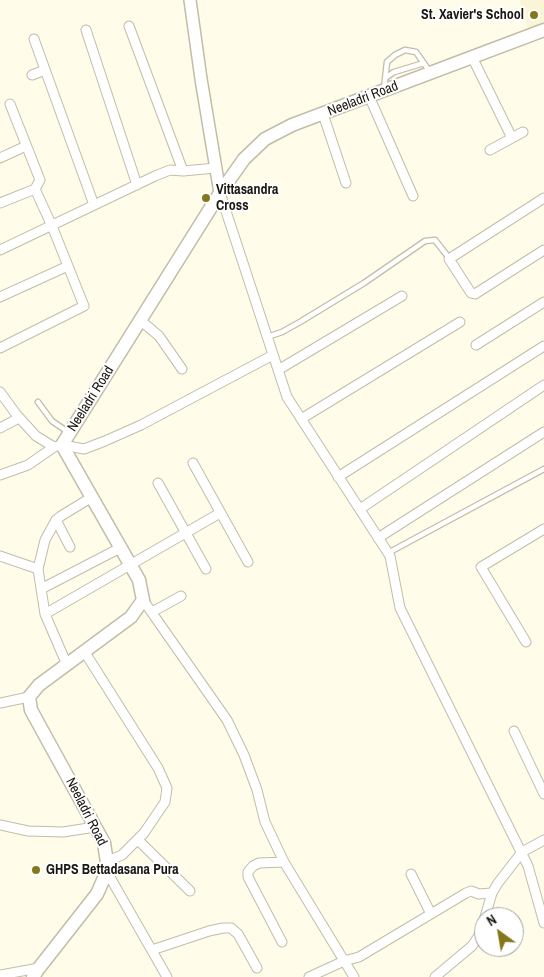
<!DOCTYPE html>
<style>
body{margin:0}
#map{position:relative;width:544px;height:977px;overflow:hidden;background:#fffcea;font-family:"Archivo Narrow",sans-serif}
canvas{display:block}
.north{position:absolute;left:474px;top:907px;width:50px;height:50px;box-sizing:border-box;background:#fff;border:1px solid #a3a29f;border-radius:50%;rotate:328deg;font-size:14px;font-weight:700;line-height:20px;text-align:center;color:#19170f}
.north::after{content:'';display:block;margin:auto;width:18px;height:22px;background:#86771b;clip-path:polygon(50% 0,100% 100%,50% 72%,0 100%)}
</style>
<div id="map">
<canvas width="544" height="977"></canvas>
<div class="north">N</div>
</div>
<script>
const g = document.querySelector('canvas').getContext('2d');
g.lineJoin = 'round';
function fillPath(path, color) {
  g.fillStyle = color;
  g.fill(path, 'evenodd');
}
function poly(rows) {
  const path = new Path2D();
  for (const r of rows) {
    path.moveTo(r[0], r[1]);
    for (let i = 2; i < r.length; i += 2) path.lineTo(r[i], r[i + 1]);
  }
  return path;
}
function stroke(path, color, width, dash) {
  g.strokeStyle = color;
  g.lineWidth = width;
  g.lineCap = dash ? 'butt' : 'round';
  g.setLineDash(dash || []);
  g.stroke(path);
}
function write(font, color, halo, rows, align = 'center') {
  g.font = font + ' "Archivo Narrow",sans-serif';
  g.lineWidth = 4;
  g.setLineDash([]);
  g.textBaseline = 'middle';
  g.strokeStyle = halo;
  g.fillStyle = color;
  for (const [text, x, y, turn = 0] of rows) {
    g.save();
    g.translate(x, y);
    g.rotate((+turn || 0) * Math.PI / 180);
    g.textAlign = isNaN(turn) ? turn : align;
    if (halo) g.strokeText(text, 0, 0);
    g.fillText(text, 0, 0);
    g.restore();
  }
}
const built = poly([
 [520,0,544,0,544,30,530,35]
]);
const service = poly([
 [385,78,394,72,424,63],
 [384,89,387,62,395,55,405,50,416,52,430,72],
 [267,337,282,332,300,322,364,283,425,241,435,240,449,258],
 [38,402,52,421,68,432],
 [388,553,544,469]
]);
const minor = poly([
 [129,26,183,171],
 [86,30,137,185],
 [34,39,94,205],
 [472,57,512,138],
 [32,75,45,70],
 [369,96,413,196],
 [10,104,40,180,35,189],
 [323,114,346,183],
 [490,150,523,132],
 [0,158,26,146],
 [220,193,287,397,390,556,400,608,528,866,544,923],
 [544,198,449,259,471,293,475,294,544,250],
 [0,203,35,189,52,226,84,306,0,348],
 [0,250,155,176,170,170,183,171,216,168],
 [0,297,68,266],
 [140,320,159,336,182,369],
 [476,345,544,302],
 [278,370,402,296],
 [0,392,16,414,36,436,54,447],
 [301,419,460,322],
 [0,428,19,418],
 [193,463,248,562],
 [0,475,28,465,54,447,62,445,84,449,105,441,141,425,273,355],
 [338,477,544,346],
 [158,483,206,569],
 [360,509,544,385],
 [56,520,70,547],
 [378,538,544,432],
 [0,556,38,569],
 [41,589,120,548],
 [143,600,227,720,244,755,257,790,265,822,284,862,354,977],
 [152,612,181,596],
 [45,614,38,569,45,540,56,520,61,516,92,497],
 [526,642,481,567,544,529],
 [84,651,158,768,167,788,165,802,144,833,122,855,108,861],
 [67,665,45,614,220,513],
 [0,703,29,697],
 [514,731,544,794],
 [0,825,28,831,63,832,95,827],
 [138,840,190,891],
 [107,872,167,977],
 [411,874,431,914],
 [485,917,492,893,498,883,522,852,544,840],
 [282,942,248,877,248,872,253,866,259,863,284,862],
 [152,950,209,931,223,928,231,928,238,934,257,968],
 [0,975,39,968],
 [309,977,344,961,359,957,466,893,471,891,479,894,492,893],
 [435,977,472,946,480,934,484,920]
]);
const tertiary = poly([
 [190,0,201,79,220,193]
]);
const secondary = poly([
 [33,977,39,968,97,894,108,869,104,843,31,710,29,697,39,685,131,617,143,600,139,580,62,445,220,193,244,159,265,139,292,125,544,30]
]);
const markers = [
 [534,15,5,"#86771b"],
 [206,198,5,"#86771b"],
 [36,870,5,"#86771b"]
];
const poiNames = [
 ["St. Xavier's School",524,15,"right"],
 ["Vittasandra",216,190],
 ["Cross",216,206],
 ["GHPS Bettadasana Pura",46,870]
];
const streetNames = [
 ["Neeladri Road",363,99,-21],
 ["Neeladri Road",91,399,-58],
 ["Neeladri Road",86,812,63]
];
fillPath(built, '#faf5d7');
stroke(service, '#c1bda8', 7);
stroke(minor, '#c1bda8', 11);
stroke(tertiary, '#c1bda8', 14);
stroke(secondary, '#c1bda8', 15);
stroke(service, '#fff', 4.5);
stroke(minor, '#fff', 9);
stroke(tertiary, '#fff', 11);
stroke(secondary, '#fff', 12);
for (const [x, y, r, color] of markers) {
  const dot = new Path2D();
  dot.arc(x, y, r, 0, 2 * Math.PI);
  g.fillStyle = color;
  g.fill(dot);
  stroke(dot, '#fff', 2);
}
write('bold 14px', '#19170f', '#fff', poiNames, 'left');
write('14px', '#19170f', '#fff', streetNames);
</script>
